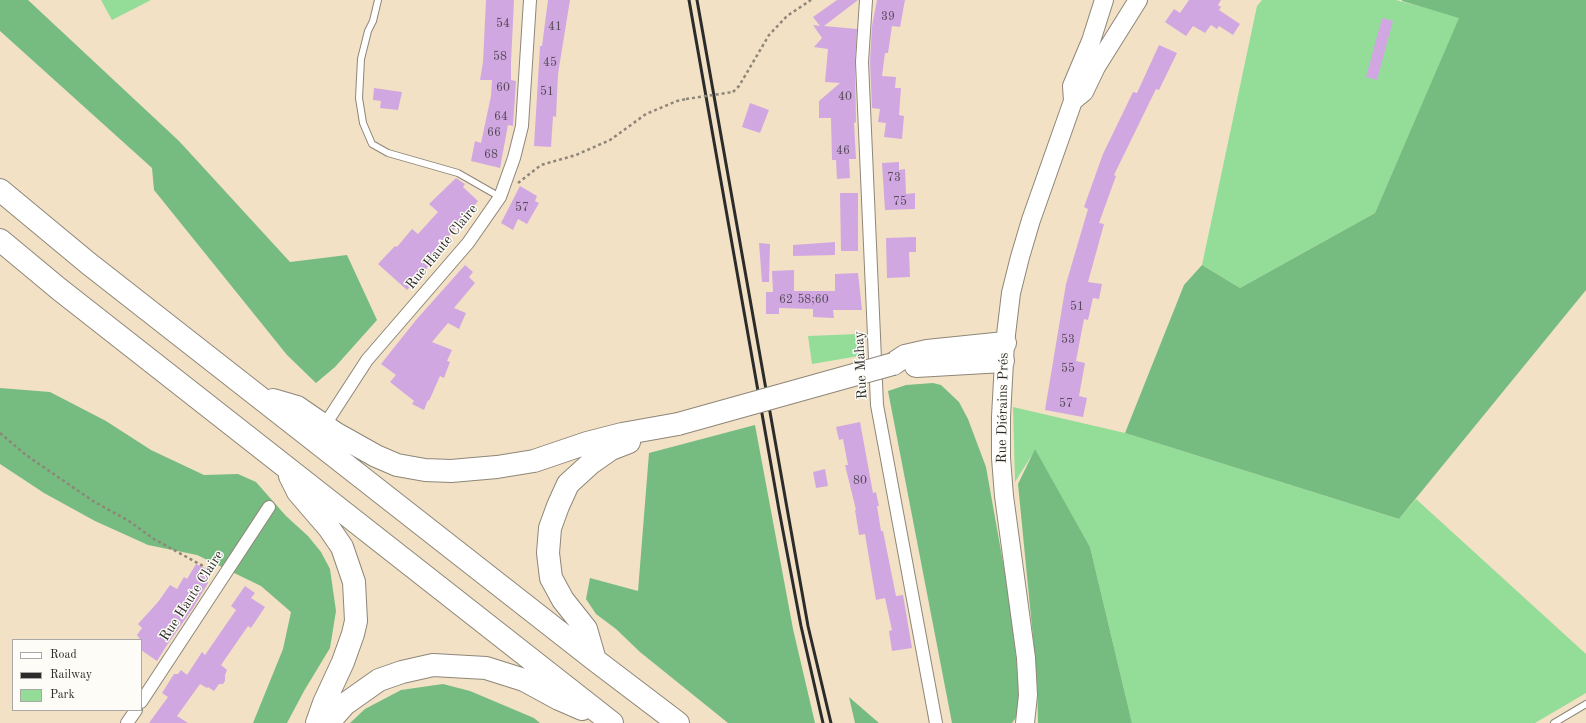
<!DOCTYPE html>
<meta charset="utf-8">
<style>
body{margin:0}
#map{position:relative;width:1586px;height:723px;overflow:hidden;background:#f2e1c5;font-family:"Old Standard TT",serif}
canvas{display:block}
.legend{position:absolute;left:12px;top:639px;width:130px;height:72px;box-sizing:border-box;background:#fdfcf7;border:1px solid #a9a8a5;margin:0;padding:5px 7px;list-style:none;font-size:12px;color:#2b2b2b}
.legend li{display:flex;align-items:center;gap:8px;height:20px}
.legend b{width:20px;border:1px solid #a9a8a5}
</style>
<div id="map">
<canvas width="1586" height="723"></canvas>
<ul class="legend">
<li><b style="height:5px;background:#fff"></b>Road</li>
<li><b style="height:5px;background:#2b2b2b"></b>Railway</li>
<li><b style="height:11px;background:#93dd99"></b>Park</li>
</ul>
</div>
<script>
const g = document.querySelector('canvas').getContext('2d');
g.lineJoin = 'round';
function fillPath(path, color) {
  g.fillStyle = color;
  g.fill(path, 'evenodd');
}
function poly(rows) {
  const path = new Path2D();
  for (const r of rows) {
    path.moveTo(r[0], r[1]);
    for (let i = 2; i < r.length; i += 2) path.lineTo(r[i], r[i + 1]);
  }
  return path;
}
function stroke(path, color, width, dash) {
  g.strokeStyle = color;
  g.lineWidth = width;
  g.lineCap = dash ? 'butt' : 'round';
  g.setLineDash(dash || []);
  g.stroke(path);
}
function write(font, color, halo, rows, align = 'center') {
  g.font = font + ' "Old Standard TT",serif';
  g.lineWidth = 3;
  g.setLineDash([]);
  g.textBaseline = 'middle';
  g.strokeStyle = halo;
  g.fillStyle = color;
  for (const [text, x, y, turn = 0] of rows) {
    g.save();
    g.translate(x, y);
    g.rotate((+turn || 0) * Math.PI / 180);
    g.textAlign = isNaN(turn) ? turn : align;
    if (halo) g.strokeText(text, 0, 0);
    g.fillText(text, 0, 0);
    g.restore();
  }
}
const green = poly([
 [101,0,151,0,112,20],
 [1262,0,1396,0,1460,17,1375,213,1240,288,1202,265,1257,6],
 [858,334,859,356,812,364,808,336],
 [1013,407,1125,433,1399,519,1416,499,1586,654,1586,693,1535,723,1132,723,1090,547,1035,450,1015,482]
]);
const forest = poly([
 [0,0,28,0,179,141,290,262,347,255,377,320,335,367,316,383,287,355,154,190,152,168,0,31],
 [1402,0,1586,0,1586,290,1399,519,1125,433,1184,285,1202,265,1240,288,1375,213,1459,18,1402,1],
 [933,383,941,385,959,402,968,419,986,467,1009,596,1022,709,1012,723,952,723,888,391,906,385],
 [0,388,50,392,106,421,151,450,204,475,238,474,256,482,286,516,308,536,321,552,330,569,336,611,330,648,304,691,287,723,253,723,283,649,291,612,261,586,197,555,148,545,95,521,44,493,0,464],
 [755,425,793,629,815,723,728,723,640,652,616,629,596,614,586,599,590,578,638,591,649,453],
 [1035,449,1090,547,1132,723,1038,723,1037,678,1018,484],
 [443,684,470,691,534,718,540,723,350,723,365,709,401,690],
 [849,697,879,723,855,723]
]);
const building = poly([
 [486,0,514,0,511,63,511,80,516,81,513,126,508,125,500,168,471,161,475,141,481,143,491,96,492,80,480,80,483,62],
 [548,0,570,0,558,74,556,117,553,116,551,147,534,146,540,46,542,46],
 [837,0,858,0,824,26,857,29,855,62,856,122,854,123,856,159,849,159,850,178,837,179,836,160,832,160,831,118,819,118,819,101,840,83,825,82,828,49,814,47,822,38,813,25,820,26,813,17],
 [877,0,905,0,900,27,892,26,888,53,885,53,882,76,896,77,895,88,901,88,899,115,904,116,902,139,884,137,886,123,878,122,880,109,872,108,870,62,872,26],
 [1189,0,1221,0,1218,5,1221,7,1219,10,1240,24,1233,35,1219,26,1217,29,1211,25,1205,33,1193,26,1186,36,1165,22,1174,9,1180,13],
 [1382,18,1393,21,1377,80,1366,77],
 [1159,45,1177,53,1159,90,1156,89,1114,175,1116,176,1099,223,1104,224,1088,282,1102,284,1099,299,1093,298,1088,320,1084,319,1076,361,1085,363,1079,396,1087,398,1083,417,1045,410,1066,284,1088,209,1084,207,1103,154,1133,92,1137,93],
 [374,88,402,92,398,110,380,108,381,101,373,100],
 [750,103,769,110,760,133,742,127],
 [899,162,899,170,905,169,906,194,915,193,915,209,885,210,882,163],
 [456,178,465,184,463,187,478,201,444,242,448,245,407,290,378,264,395,246,397,247,412,229,418,234,438,212,429,204],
 [520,186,537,196,535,201,539,203,527,224,518,219,513,230,501,223],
 [840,193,858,193,858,251,841,251],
 [916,237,916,252,909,252,910,277,887,278,886,238],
 [835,242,835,255,793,256,793,245],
 [759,243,770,244,769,282,762,282],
 [465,265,473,272,469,277,475,283,454,308,466,313,459,329,448,323,432,342,452,350,447,361,450,362,444,378,440,376,429,401,428,400,424,410,412,404,414,401,390,382,396,375,381,364,416,320],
 [794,270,794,291,835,291,835,274,858,273,862,310,833,310,834,318,813,317,813,309,779,308,779,314,766,314,766,292,773,292,772,271],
 [860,422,873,493,876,492,879,506,877,506,881,531,883,531,896,596,903,595,912,648,892,651,889,631,892,630,885,598,876,600,865,534,859,535,855,510,856,510,845,465,848,465,843,439,839,440,836,427],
 [825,469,828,486,816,488,813,472],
 [196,564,213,572,208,580,208,583,193,608,165,648,157,661,141,650,141,640,137,635,142,628,138,624,158,602,170,585,177,589,184,577,187,579],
 [245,586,255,593,251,598,265,607,251,628,248,626,221,665,227,670,225,675,225,681,223,684,219,684,214,691,208,687,207,688,200,684,177,716,188,723,149,723,168,697,162,693,174,674,178,674,181,670,187,675,202,652,205,655,236,610,231,606]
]);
const path = poly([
 [733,92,739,86,769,35,787,16,811,0],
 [518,183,541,165,576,155,610,140,646,114,677,101,686,99],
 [0,433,26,455,93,501,129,521,154,539,212,571]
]);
const service = poly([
 [378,0,373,21,368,31,361,59,359,98,363,123,372,144,388,153,458,173,500,197],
 [1554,723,1586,704]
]);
const minor = poly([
 [866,0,862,62,877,405,936,723],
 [330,417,367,360,468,243,500,197,514,158,522,126,530,0],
 [141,702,269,507],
 [127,723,136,710]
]);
const secondary = poly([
 [1073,101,1084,92,1096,67,1138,0],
 [1025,723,1028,695,1026,658,1004,496,1001,458,1001,417,1005,343,1011,293,1020,257,1031,220,1073,101,1072,86,1091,41,1104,0]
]);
const motorway = poly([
 [0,190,88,263,595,660,678,723],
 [0,240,59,289,612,723],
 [893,364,905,356,927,351,1005,343],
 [916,366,1003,361],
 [273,400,297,407,335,433,376,456,397,465,425,470,451,471,497,467,534,461,587,443,622,434,678,424],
 [290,476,298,492,329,528,342,547,354,582,356,621,353,634,343,662,324,703,317,723],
 [595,660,586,629,563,600,551,578,548,553,550,528,558,506,568,484,591,463,611,449,629,442],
 [328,723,345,704,379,680,402,672,433,665,486,668,524,680,559,699,582,709]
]);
const rail = poly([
 [689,0,779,510,801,626,823,723],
 [697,0,787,508,808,626,831,723]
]);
const pathBridge = poly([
 [686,99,733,92]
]);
const motorwayBridge = poly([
 [678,424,893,364]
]);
const numberNames = [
 ["39",888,17],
 ["54",503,24],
 ["41",555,27],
 ["58",500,57],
 ["45",550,63],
 ["60",503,88],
 ["51",547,92],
 ["40",845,97],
 ["64",501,117],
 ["66",494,133],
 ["46",843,151],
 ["68",491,155],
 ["73",894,178],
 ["75",900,202],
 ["57",522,208],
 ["62",786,300],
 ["58;60",813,300],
 ["51",1077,307],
 ["53",1068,340],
 ["55",1068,369],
 ["57",1066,404],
 ["80",860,481]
];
const streetNames = [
 ["Rue Haute Claire",442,247,-51],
 ["Rue Mahay",861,365,-93],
 ["Rue Diérains Prés",1003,408,-89],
 ["Rue Haute Claire",192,596,-57]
];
fillPath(green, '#93dd99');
fillPath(forest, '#76bc81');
fillPath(building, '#d1a7e1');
stroke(service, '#8e8678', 8);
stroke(minor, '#8e8678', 14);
stroke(secondary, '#8e8678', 20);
stroke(motorway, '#8e8678', 24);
stroke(path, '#8e8678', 2.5, [3, 3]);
stroke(service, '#fff', 6);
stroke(minor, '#fff', 12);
stroke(secondary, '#fff', 18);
stroke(motorway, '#fff', 22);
stroke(rail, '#2b2b2b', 3);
stroke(motorwayBridge, '#8e8678', 24, []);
stroke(pathBridge, '#8e8678', 2.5, [3, 3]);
stroke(motorwayBridge, '#fff', 22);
write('12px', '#544a58', null, numberNames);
write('14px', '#2b2b2b', '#fdfcf7', streetNames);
</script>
